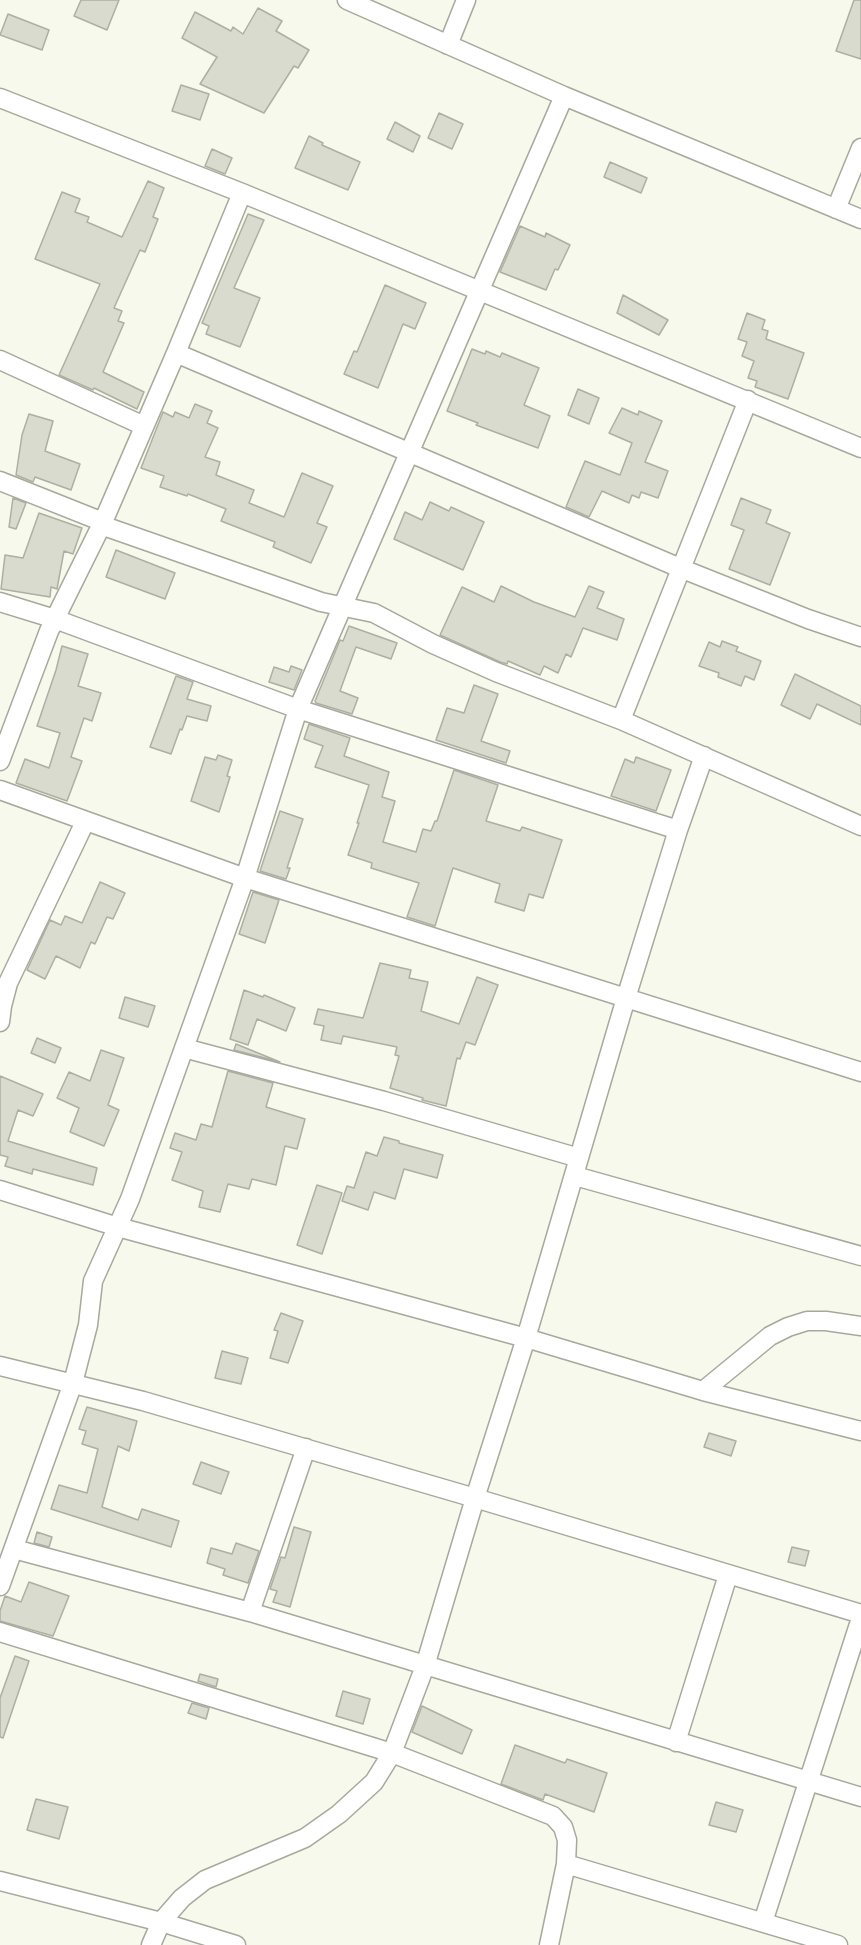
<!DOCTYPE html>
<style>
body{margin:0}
canvas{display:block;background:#f7f9ec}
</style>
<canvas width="861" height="1945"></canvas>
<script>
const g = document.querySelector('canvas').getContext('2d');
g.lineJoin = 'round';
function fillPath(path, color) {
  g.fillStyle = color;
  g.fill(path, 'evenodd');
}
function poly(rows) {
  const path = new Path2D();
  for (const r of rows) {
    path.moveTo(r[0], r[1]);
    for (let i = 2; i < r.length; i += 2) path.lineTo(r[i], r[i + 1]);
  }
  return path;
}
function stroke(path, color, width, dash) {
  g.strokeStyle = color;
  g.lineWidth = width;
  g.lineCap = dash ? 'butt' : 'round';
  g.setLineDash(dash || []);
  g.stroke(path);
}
const building = poly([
 [81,0,119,0,107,30,74,16,81,0],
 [854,0,861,0,861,59,836,51,854,0],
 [258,8,282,21,276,31,309,50,298,68,294,66,264,113,200,84,217,57,182,38,195,12,231,31,233,27,243,34,258,8],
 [8,14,49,30,42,50,0,35,8,14],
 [181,85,209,94,200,120,172,111,181,85],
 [439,113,463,124,452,149,428,138,439,113],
 [395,122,420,136,413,152,387,139,395,122],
 [309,136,323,143,322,145,360,162,348,190,295,168,309,136],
 [212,149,232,158,225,174,205,166,212,149],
 [610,162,647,178,641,193,604,177,610,162],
 [148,181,164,188,153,217,158,219,145,252,140,250,114,308,122,311,118,321,124,323,103,372,144,392,137,409,94,388,93,390,59,375,100,284,35,259,62,192,80,199,75,212,89,217,87,222,122,237,148,181],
 [248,214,264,220,234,288,260,298,240,347,206,334,209,326,202,323,248,214],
 [520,226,545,237,546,233,570,245,558,270,555,269,546,290,500,272,520,226],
 [385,285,426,303,415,329,403,324,378,388,344,374,354,351,357,352,385,285],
 [623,295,668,320,659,335,617,313,623,295],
 [747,313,765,320,762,329,768,331,766,339,804,353,788,399,755,387,757,381,748,378,754,361,742,356,747,342,738,339,747,313],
 [472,349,485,354,486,351,500,357,502,353,539,368,524,405,550,416,538,448,476,425,478,423,447,411,472,349],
 [578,389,599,398,589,424,568,415,578,389],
 [195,404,212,411,207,423,218,428,205,457,220,462,216,475,254,490,249,503,284,517,302,473,333,486,317,523,327,527,311,563,273,547,275,542,221,521,226,509,188,494,187,496,160,487,164,476,141,468,163,412,173,417,175,412,189,418,195,404],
 [622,408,638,415,639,411,662,421,645,462,668,471,658,498,641,492,639,498,632,495,629,503,602,491,589,517,566,507,585,461,620,475,632,443,609,433,622,408],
 [29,414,53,421,45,451,80,464,71,490,35,477,33,482,16,475,22,435,29,414],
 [13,498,26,503,16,529,9,527,13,498],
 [741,498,771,510,766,523,790,533,770,585,729,569,744,530,731,525,741,498],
 [430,502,449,511,451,507,484,522,463,570,394,539,405,512,422,520,430,502],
 [39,513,82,528,73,554,64,551,57,589,51,587,50,597,1,589,5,555,23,558,39,513],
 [116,550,175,573,165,599,106,577,116,550],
 [501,586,534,602,575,617,589,586,604,592,597,608,624,619,617,640,583,628,571,657,566,654,558,673,544,666,540,675,508,661,507,664,500,662,440,635,462,587,494,602,501,586],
 [349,626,397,643,391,659,356,647,340,691,358,698,352,714,316,703,315,701,340,640,343,641,349,626],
 [722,641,738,647,736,651,761,661,754,680,745,676,741,686,718,677,719,673,699,666,709,642,720,647,722,641],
 [62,646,88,654,78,686,101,693,92,721,84,718,71,757,82,761,67,801,16,783,25,759,49,768,60,733,37,726,56,670,62,646],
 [291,666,302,670,294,690,269,682,274,667,289,672,291,666],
 [795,674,861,706,861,725,817,704,810,719,781,705,795,674],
 [176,676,193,682,187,699,211,706,207,721,187,716,182,730,180,729,171,754,150,747,176,676],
 [474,685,498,694,481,741,510,751,506,763,436,740,447,708,464,713,474,685],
 [309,724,350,738,344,756,389,772,382,797,395,801,383,842,416,852,423,829,431,831,435,821,437,821,454,770,498,785,486,821,520,831,522,827,562,840,543,898,529,894,524,911,495,902,500,884,453,868,435,926,407,917,419,883,371,868,372,863,348,855,359,823,357,823,369,785,315,767,323,746,304,739,309,724],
 [218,755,232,760,227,776,230,777,219,812,191,801,205,757,216,760,218,755],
 [636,757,671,770,656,811,611,796,625,759,634,763,636,757],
 [280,811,303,819,287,868,290,868,286,879,260,871,280,811],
 [100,882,125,893,113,919,107,917,95,944,91,942,80,968,56,956,45,979,27,970,50,920,61,925,65,916,82,923,100,882],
 [253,892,279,900,265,943,239,934,253,892],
 [380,963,411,970,409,978,428,982,421,1011,459,1024,477,977,498,985,475,1045,466,1042,460,1059,457,1058,446,1106,422,1100,423,1098,390,1088,399,1056,395,1055,397,1047,343,1036,341,1044,321,1040,324,1026,314,1024,318,1009,363,1018,380,963],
 [244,990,263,997,264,995,295,1008,286,1031,257,1019,248,1045,230,1039,244,990],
 [125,997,155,1006,148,1027,119,1018,125,997],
 [37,1038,61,1048,55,1063,31,1053,37,1038],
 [236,1044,280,1062,234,1050,236,1044],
 [101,1050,124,1058,108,1105,119,1110,104,1146,70,1132,79,1108,57,1098,69,1072,90,1081,101,1050],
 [228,1071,273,1083,266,1107,305,1119,297,1149,285,1146,276,1185,252,1179,249,1189,228,1184,220,1212,199,1207,203,1191,172,1180,182,1152,170,1148,175,1133,196,1140,201,1124,212,1127,228,1071],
 [0,1076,43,1094,33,1116,18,1110,8,1141,97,1168,93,1185,33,1169,32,1174,5,1166,8,1157,0,1155,0,1076],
 [384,1137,399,1141,399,1143,443,1155,437,1178,404,1169,395,1199,374,1192,368,1210,342,1201,347,1186,354,1188,366,1152,377,1156,384,1137],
 [317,1185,342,1193,322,1254,297,1245,317,1185],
 [281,1313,303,1321,288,1363,270,1358,278,1331,274,1330,281,1313],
 [222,1351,248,1358,241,1384,215,1378,222,1351],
 [87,1407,137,1421,129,1451,118,1446,102,1507,138,1520,142,1509,179,1521,171,1547,51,1509,59,1485,87,1493,98,1449,82,1444,86,1431,79,1429,87,1407],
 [709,1433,736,1441,731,1456,704,1447,709,1433],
 [201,1462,229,1472,221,1494,193,1484,201,1462],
 [294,1527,311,1532,290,1607,273,1602,277,1591,270,1589,281,1557,285,1558,294,1527],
 [37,1532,52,1537,49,1547,34,1543,37,1532],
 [236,1543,259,1551,248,1583,223,1575,225,1569,207,1563,211,1548,232,1554,236,1543],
 [792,1547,809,1551,805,1566,788,1562,792,1547],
 [29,1582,69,1596,53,1636,0,1621,0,1611,5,1596,21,1602,29,1582],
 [15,1656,29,1661,3,1738,0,1737,0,1698,15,1656],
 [200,1674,218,1679,216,1687,198,1681,200,1674],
 [343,1691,370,1699,363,1724,336,1716,343,1691],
 [192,1703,209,1708,206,1719,188,1713,192,1703],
 [422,1706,472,1730,462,1754,412,1732,422,1706],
 [515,1745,565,1763,567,1759,607,1773,594,1812,545,1794,543,1800,501,1784,515,1745],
 [36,1799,68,1807,59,1839,27,1830,36,1799],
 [716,1802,743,1810,736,1832,709,1825,716,1802]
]);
const street = poly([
 [347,0,564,96,861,219],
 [448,45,466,0],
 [0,98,242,193,861,448],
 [836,209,861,148],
 [176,353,680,568,808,619,861,637],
 [0,360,144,426],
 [0,481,103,522],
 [101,525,321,602,374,613,433,644,496,672,621,720,861,826],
 [0,602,55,619,298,709,678,830],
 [621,720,748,400],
 [0,761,49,631,103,522,176,353,242,193],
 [0,790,245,878,861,1072],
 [0,1022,2,1006,8,983,85,822],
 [184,1048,384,1101,579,1158],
 [575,1176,861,1256],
 [0,1190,118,1227,526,1338,703,1391,861,1431],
 [0,1366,143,1401,475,1498,861,1614],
 [703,1391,770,1336,788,1327,807,1321,826,1321,861,1326],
 [14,1549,250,1612,861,1797],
 [0,1586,73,1383,88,1325,93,1281,130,1199,245,878,298,709,564,96],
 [250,1612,306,1448],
 [0,1632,392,1753,553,1816,563,1827,567,1840,566,1864,549,1945],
 [676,1742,728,1575],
 [566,1864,838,1945],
 [0,1881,161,1922,236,1945],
 [763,1922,861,1618],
 [151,1945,161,1922,182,1898,205,1880,305,1838,339,1814,374,1782,392,1753,425,1666,475,1498,526,1338,626,998,678,830,704,756]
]);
fillPath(building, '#d9dbce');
stroke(building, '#adafa2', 1.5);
stroke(street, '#a7a99d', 21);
stroke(street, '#fff', 18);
</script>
